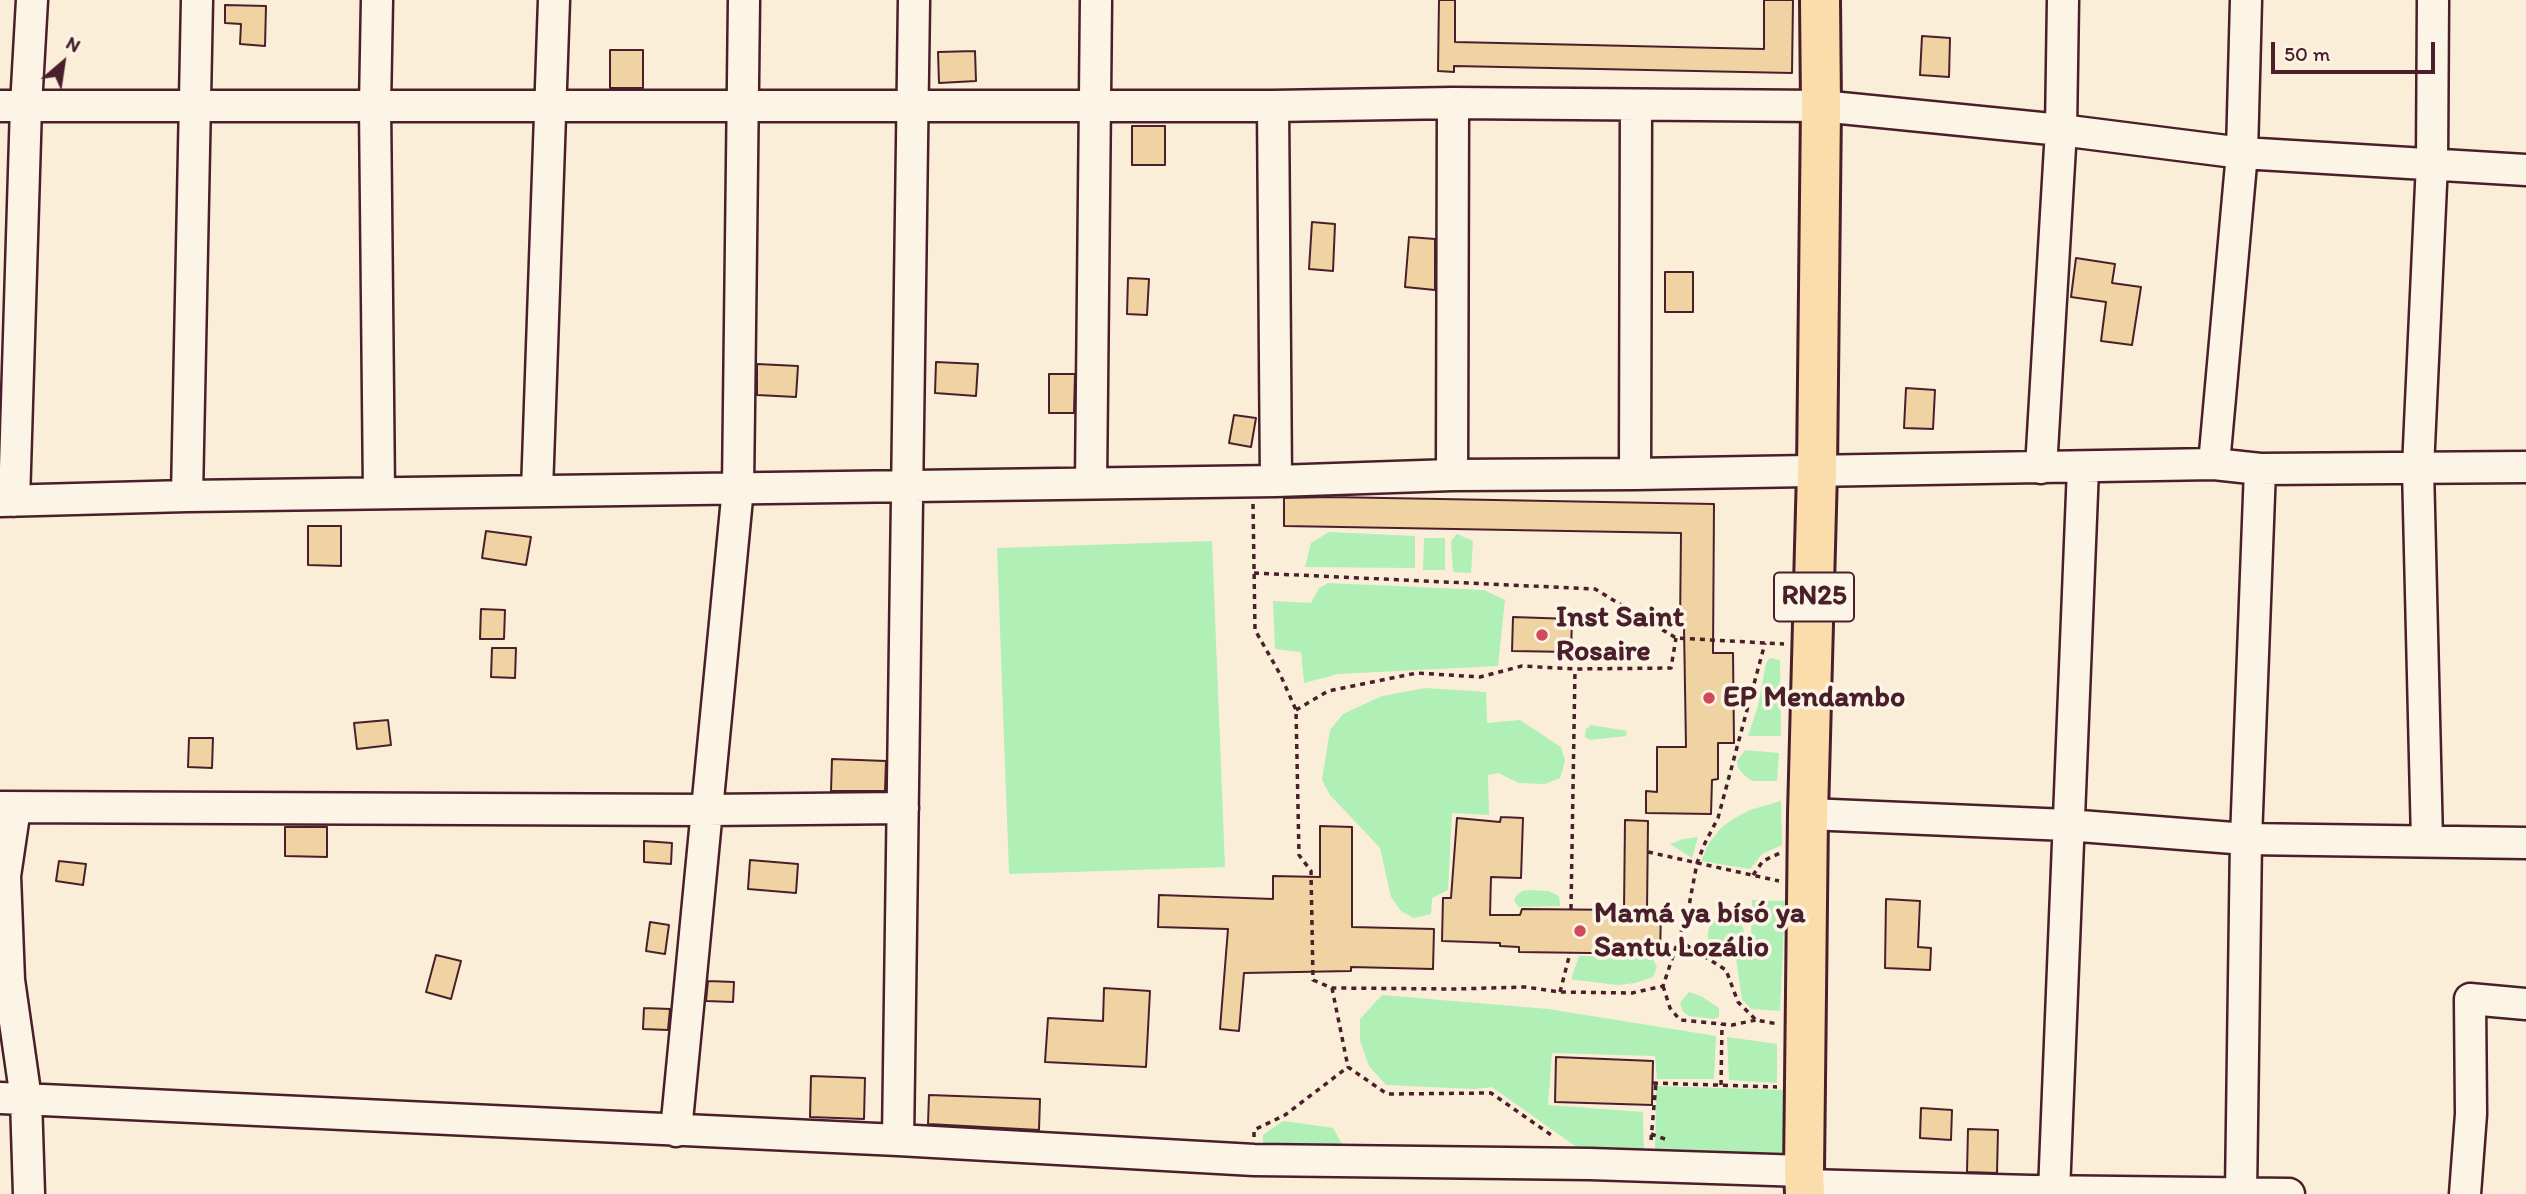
<!DOCTYPE html>
<meta charset="utf-8">
<style>
body{margin:0}
#map{position:relative;width:2526px;height:1194px;overflow:hidden;background:#faeed8;font-family:Itim,sans-serif}
canvas{display:block}
.north{position:absolute;left:28px;top:28px;width:70px;height:70px;-webkit-text-stroke:5px #fcf5e5;paint-order:stroke;rotate:29deg;font-size:19px;font-weight:700;line-height:28px;text-align:center;color:#4a1f2b}
.north::after{content:'';display:block;margin:auto;width:24px;height:32px;background:#4a1f2b;clip-path:polygon(50% 0,100% 100%,50% 72%,0 100%)}
.scale{position:absolute;left:2271px;top:42px;width:164px;height:32px;box-sizing:border-box;border:4px solid #4a1f2b;border-top:0;padding-left:9px;font-size:21px;line-height:24px;white-space:nowrap;color:#4a1f2b;-webkit-text-stroke:5px #fcf5e5;paint-order:stroke}
</style>
<div id="map">
<canvas width="2526" height="1194"></canvas>
<div class="north">N</div>
<div class="scale">50 m</div>
</div>
<script>
const g = document.querySelector('canvas').getContext('2d');
g.lineJoin = 'round';
function fillPath(path, color) {
  g.fillStyle = color;
  g.fill(path, 'evenodd');
}
function poly(rows) {
  const path = new Path2D();
  for (const r of rows) {
    if (r.length === 3) {
      path.moveTo(r[0] + r[2], r[1]);
      path.arc(r[0], r[1], r[2], 0, 2 * Math.PI);
      continue;
    }
    path.moveTo(r[0], r[1]);
    for (let i = 2; i < r.length; i += 2) path.lineTo(r[i], r[i + 1]);
  }
  return path;
}
function stroke(path, color, width, dash) {
  g.strokeStyle = color;
  g.lineWidth = width;
  g.lineCap = dash ? 'butt' : 'round';
  g.setLineDash(dash || []);
  g.stroke(path);
}
function write(font, color, halo, rows, align = 'center') {
  g.font = font + ' Itim,sans-serif';
  g.lineWidth = 7;
  g.setLineDash([]);
  g.textBaseline = 'middle';
  g.strokeStyle = halo;
  g.fillStyle = color;
  for (const [text, x, y, turn = 0] of rows) {
    g.save();
    g.translate(x, y);
    g.rotate((+turn || 0) * Math.PI / 180);
    g.textAlign = isNaN(turn) ? turn : align;
    if (halo) g.strokeText(text, 0, 0);
    g.fillText(text, 0, 0);
    g.restore();
  }
}
const green = poly([
 [1329,532,1415,536,1415,568,1305,567,1311,543],
 [1457,534,1473,541,1471,573,1453,572,1451,541],
 [1424,538,1445,538,1445,570,1423,570],
 [1212,541,1225,867,1009,874,997,548],
 [1328,583,1484,590,1505,600,1498,666,1338,674,1304,683,1301,652,1275,649,1273,601,1311,603,1319,588],
 [1770,658,1780,660,1781,736,1748,736,1758,706,1766,663],
 [1425,688,1486,692,1487,723,1520,720,1561,747,1565,761,1560,778,1545,784,1519,783,1498,773,1488,775,1489,815,1452,813,1448,890,1432,898,1431,914,1414,918,1401,911,1391,897,1380,848,1330,795,1322,780,1330,730,1343,714,1382,696],
 [1591,725,1627,731,1626,736,1590,740,1585,737,1586,729],
 [1745,750,1779,753,1777,781,1752,781,1744,775,1738,768,1737,761],
 [1781,801,1782,845,1762,854,1750,869,1701,861,1709,843,1721,828,1733,819,1750,810],
 [1698,837,1692,858,1670,844,1683,839],
 [1531,890,1548,891,1559,896,1560,906,1519,907,1514,901,1516,896,1522,891],
 [1752,900,1785,901,1780,1011,1751,1009,1742,999,1736,959,1748,944,1751,935],
 [1726,934,18],
 [1579,956,1652,957,1657,967,1653,977,1635,983,1618,985,1575,980,1571,979],
 [1689,992,1701,996,1719,1008,1719,1017,1714,1019,1689,1016,1683,1012,1680,1003],
 [1382,995,1548,1009,1716,1036,1714,1079,1657,1079,1655,1056,1552,1053,1548,1105,1643,1112,1644,1160,1592,1158,1492,1087,1475,1089,1386,1085,1369,1066,1360,1041,1360,1019],
 [1727,1037,1777,1044,1777,1083,1729,1080],
 [1656,1086,1784,1090,1782,1162,1655,1158],
 [1283,1121,1333,1128,1345,1149,1263,1148,1263,1135]
]);
const building = poly([
 [1439,0,1455,0,1455,42,1764,49,1764,0,1793,0,1792,73,1454,66,1454,72,1438,71,1439,0],
 [225,5,266,6,265,46,240,44,241,24,225,23,225,5],
 [1922,36,1950,38,1949,77,1920,75,1922,36],
 [610,50,643,50,643,88,610,88,610,50],
 [975,51,976,81,939,83,938,52,975,51],
 [1132,126,1165,126,1165,165,1132,165,1132,126],
 [1312,222,1335,224,1333,271,1309,269,1312,222],
 [1409,237,1435,239,1435,290,1405,287,1409,237],
 [2076,258,2115,264,2112,283,2141,287,2132,345,2101,341,2106,302,2071,297,2076,258],
 [1665,272,1693,272,1693,312,1665,312,1665,272],
 [1128,278,1149,279,1147,315,1127,314,1128,278],
 [936,362,978,364,976,396,935,393,936,362],
 [757,364,798,366,796,397,757,395,757,364],
 [1049,374,1075,374,1074,413,1049,413,1049,374],
 [1906,388,1935,390,1933,429,1904,428,1906,388],
 [1234,415,1256,418,1251,447,1229,443,1234,415],
 [1330,497,1714,504,1713,653,1733,653,1734,743,1718,743,1718,779,1712,780,1711,814,1646,813,1646,791,1657,792,1657,747,1686,747,1684,627,1680,626,1681,533,1284,526,1284,498,1330,497],
 [308,526,341,526,341,566,308,565,308,526],
 [486,531,531,537,526,565,482,558,486,531],
 [481,609,505,610,504,639,480,639,481,609],
 [1513,617,1572,619,1571,652,1512,651,1513,617],
 [492,648,516,648,515,678,491,677,492,648],
 [388,720,391,745,357,749,354,723,388,720],
 [189,738,213,738,212,768,188,767,189,738],
 [832,759,886,761,885,791,831,791,832,759],
 [1501,817,1523,818,1521,878,1491,877,1490,915,1520,915,1522,909,1624,910,1625,820,1648,821,1647,910,1661,911,1660,954,1519,952,1519,947,1500,946,1500,943,1442,941,1443,898,1451,898,1457,818,1500,822,1501,817],
 [1320,826,1352,827,1352,927,1434,929,1433,969,1351,967,1351,971,1244,973,1239,1031,1220,1029,1228,929,1158,927,1159,895,1273,899,1273,876,1320,877,1320,826],
 [285,827,327,827,327,857,285,856,285,827],
 [644,841,672,843,671,864,644,862,644,841],
 [750,860,798,864,796,893,748,889,750,860],
 [59,861,86,864,83,885,56,881,59,861],
 [1886,899,1920,901,1918,947,1931,948,1930,970,1885,968,1886,899],
 [650,922,669,925,665,954,646,951,650,922],
 [436,955,461,961,451,999,426,992,436,955],
 [708,981,734,982,733,1002,706,1001,708,981],
 [1104,988,1150,991,1146,1067,1045,1062,1048,1018,1103,1021,1104,988],
 [644,1008,670,1009,668,1030,643,1029,644,1008],
 [1556,1057,1653,1061,1652,1105,1555,1102,1556,1057],
 [811,1076,865,1078,864,1119,810,1117,811,1076],
 [929,1095,1040,1099,1039,1130,928,1124,929,1095],
 [1921,1108,1952,1110,1951,1140,1920,1138,1921,1108],
 [1968,1129,1998,1130,1997,1173,1967,1172,1968,1129]
]);
const path = poly([
 [1253,504,1255,630,1280,674,1296,710,1299,855,1311,871,1313,980,1332,988,1456,989,1525,987,1560,992,1632,993,1663,986,1688,911,1697,863,1705,843,1718,818,1765,643],
 [1254,573,1595,589,1676,638,1784,644],
 [1296,710,1328,691,1417,673,1480,677,1522,666,1575,669,1671,668,1676,638],
 [1648,852,1779,881],
 [1753,875,1763,861,1780,853],
 [1571,909,1575,669],
 [1678,940,1726,970,1738,1002,1756,1020,1778,1024],
 [1663,986,1670,1008,1680,1020,1732,1025,1756,1020],
 [1332,988,1348,1067,1387,1094,1491,1093,1554,1137],
 [1560,992,1570,953],
 [1653,1083,1777,1087],
 [1721,1085,1722,1024],
 [1651,1134,1665,1139],
 [1254,1137,1254,1130,1285,1115,1348,1067],
 [1651,1140,1656,1083]
]);
const minor = poly([
 [377,0,375,106,379,493],
 [0,106,1273,106,1453,103,1821,106,2061,130,2242,153,2526,170],
 [1273,106,1276,481],
 [2214,464,2242,153,2246,0],
 [2041,468,2061,130,2063,0],
 [1635,474,1636,106],
 [1452,475,1453,103],
 [1091,483,1096,0],
 [537,491,554,0],
 [187,496,197,0],
 [0,501,187,496,1276,481,1452,475,1635,474,2214,464,2260,469,2526,467],
 [14,501,26,106,32,0],
 [0,807,707,810,903,808],
 [15,808,5,876,9,980,26,1099,29,1194],
 [1808,814,2067,825,2246,839,2526,843],
 [2427,841,2418,468,2432,163,2433,0],
 [0,1098,898,1140,1254,1160,1590,1164,1804,1171],
 [676,1131,738,488,744,0],
 [898,1140,914,0],
 [1805,1185,2031,1191,2289,1194],
 [2054,1192,2083,468],
 [2241,1193,2246,839,2260,469],
 [2465,1194,2471,1114,2470,999,2526,1004]
]);
const major = poly([
 [1805,1194,1804,1171,1808,814,1817,471,1821,106,1820,0]
]);
const markers = [
 [1542,635,7,"#d1495b"],
 [1709,698,7,"#d1495b"],
 [1580,931,7,"#d1495b"]
];
const shields = [
 [1814,597,80]
];
const shieldNames = [
 ["RN25",1814,597]
];
const poiNames = [
 ["Inst Saint",1556,618],
 ["Rosaire",1556,652],
 ["EP Mendambo",1723,698],
 ["Mamá ya bísó ya",1594,914],
 ["Santu Lozálio",1594,948]
];
fillPath(green, '#b0efb6');
fillPath(building, '#f0d3a3');
stroke(building, '#4a1f2b', 2);
stroke(minor, '#4a1f2b', 35);
stroke(major, '#4a1f2b', 44);
stroke(path, '#4a1f2b', 3.5, [5, 5]);
stroke(minor, '#fcf5e5', 30);
stroke(major, '#fbddab', 38);
for (const [x, y, r, color] of markers) {
  const dot = new Path2D();
  dot.arc(x, y, r, 0, 2 * Math.PI);
  g.fillStyle = color;
  g.fill(dot);
  stroke(dot, '#fcf5e5', 2.5);
}
for (const [x, y, w] of shields) {
  const box = new Path2D();
  box.roundRect(x - w / 2, y - 24.5, w, 49, 5);
  g.fillStyle = '#fcf5e5';
  g.fill(box);
  stroke(box, '#4a1f2b', 2);
}
write('bold 28px', '#4a1f2b', null, shieldNames);
write('bold 30px', '#4a1f2b', '#fcf5e5', poiNames, 'left');
</script>
